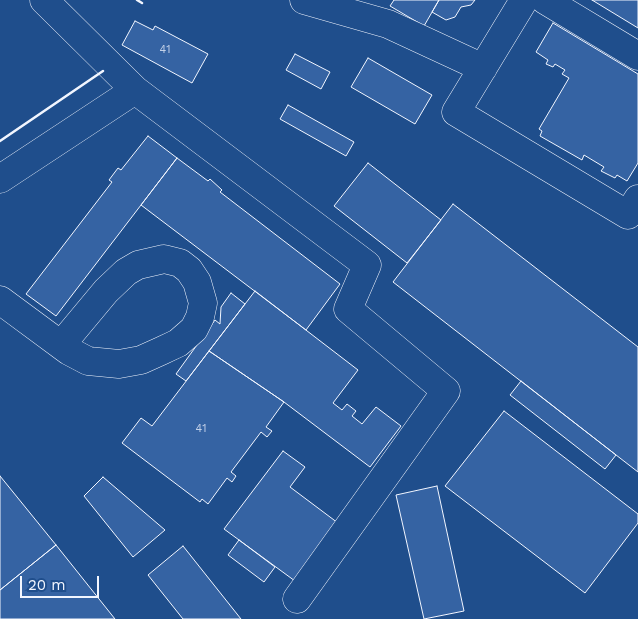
<!DOCTYPE html>
<style>
body{margin:0}
#map{position:relative;width:638px;height:619px;overflow:hidden;background:#1f4e8c;font-family:"Work Sans",sans-serif}
canvas{display:block}
.scale{position:absolute;left:20px;top:576px;width:79px;height:22px;box-sizing:border-box;border:2px solid #f2f6ff;border-top:0;padding-left:6px;font-size:15px;line-height:18px;white-space:nowrap;color:#f2f6ff;-webkit-text-stroke:4px #1f4e8c;paint-order:stroke}
</style>
<div id="map">
<canvas width="638" height="619"></canvas>
<div class="scale">20 m</div>
</div>
<script>
const g = document.querySelector('canvas').getContext('2d');
g.lineJoin = 'round';
function fillPath(path, color) {
  g.fillStyle = color;
  g.fill(path, 'evenodd');
}
function poly(rows) {
  const path = new Path2D();
  for (const r of rows) {
    path.moveTo(r[0], r[1]);
    for (let i = 2; i < r.length; i += 2) path.lineTo(r[i], r[i + 1]);
  }
  return path;
}
function stroke(path, color, width, dash) {
  g.strokeStyle = color;
  g.lineWidth = width;
  g.lineCap = dash ? 'butt' : 'round';
  g.setLineDash(dash || []);
  g.stroke(path);
}
function write(font, color, halo, rows, align = 'center') {
  g.font = font + ' "Work Sans",sans-serif';
  g.lineWidth = 4;
  g.setLineDash([]);
  g.textBaseline = 'middle';
  g.strokeStyle = halo;
  g.fillStyle = color;
  for (const [text, x, y, turn = 0] of rows) {
    g.save();
    g.translate(x, y);
    g.rotate((+turn || 0) * Math.PI / 180);
    g.textAlign = isNaN(turn) ? turn : align;
    if (halo) g.strokeText(text, 0, 0);
    g.fillText(text, 0, 0);
    g.restore();
  }
}
const building = poly([
 [394,0,439,0,424,26,390,6,394,0],
 [439,0,475,0,471,5,461,7,455,17,446,20,432,12,439,0],
 [592,0,638,0,638,28,592,0],
 [135,21,153,30,155,26,208,54,192,83,122,45,135,21],
 [553,23,638,74,638,163,627,181,617,175,615,178,601,171,604,167,584,155,582,160,540,136,542,131,539,129,569,78,562,74,565,70,555,64,553,67,546,64,548,60,536,52,553,23],
 [295,54,330,72,321,89,286,70,295,54],
 [368,58,432,95,415,124,351,87,368,58],
 [288,105,354,142,346,156,280,119,288,105],
 [148,136,177,158,56,316,26,294,112,182,109,180,118,168,121,170,148,136],
 [177,158,208,181,210,179,222,190,220,192,340,284,306,330,141,205,177,158],
 [368,163,441,220,407,263,334,206,368,163],
 [453,204,638,347,638,472,393,282,453,204],
 [255,291,358,370,333,403,342,410,347,404,356,411,352,416,362,424,376,407,401,426,370,467,284,402,209,351,255,291],
 [231,293,245,304,186,381,176,374,215,320,220,324,221,307,231,293],
 [209,351,284,402,266,427,272,431,267,437,261,432,231,472,236,476,232,482,227,478,208,504,202,499,200,502,122,443,141,418,152,426,209,351],
 [521,381,616,455,605,469,510,395,521,381],
 [504,411,638,514,638,523,585,593,445,486,504,411],
 [283,451,305,467,290,487,338,523,295,581,224,529,283,451],
 [0,476,56,545,0,590,0,476],
 [103,477,165,530,133,557,84,496,103,477],
 [437,486,464,611,424,619,396,495,437,486],
 [239,540,275,567,264,582,228,555,239,540],
 [56,545,115,619,0,619,0,590,56,545],
 [183,546,241,619,183,619,148,575,183,546]
]);
const minor = poly([
 [44,0,135,90,367,265,348,309,446,391,297,599],
 [304,0,388,24,483,68],
 [524,0,456,112,628,215,638,199],
 [545,0,638,56],
 [0,179,135,90],
 [0,300,69,351,88,361,119,364,141,360,161,351,178,343,194,329,200,317,203,303,197,282,189,270,180,263,164,259,138,265,126,272,106,291,61,345]
]);
const wall = poly([
 [137,0,142,3],
 [0,141,103,71]
]);
const numberNames = [
 ["41",165,50],
 ["41",201,429]
];
fillPath(building, '#3563a3');
stroke(building, '#f2f6ff', 1);
stroke(minor, '#f2f6ff', 29);
stroke(minor, '#1f4e8c', 28);
stroke(wall, '#f2f6ff', 2.5);
write('11px', '#c3d1e8', null, numberNames);
</script>
